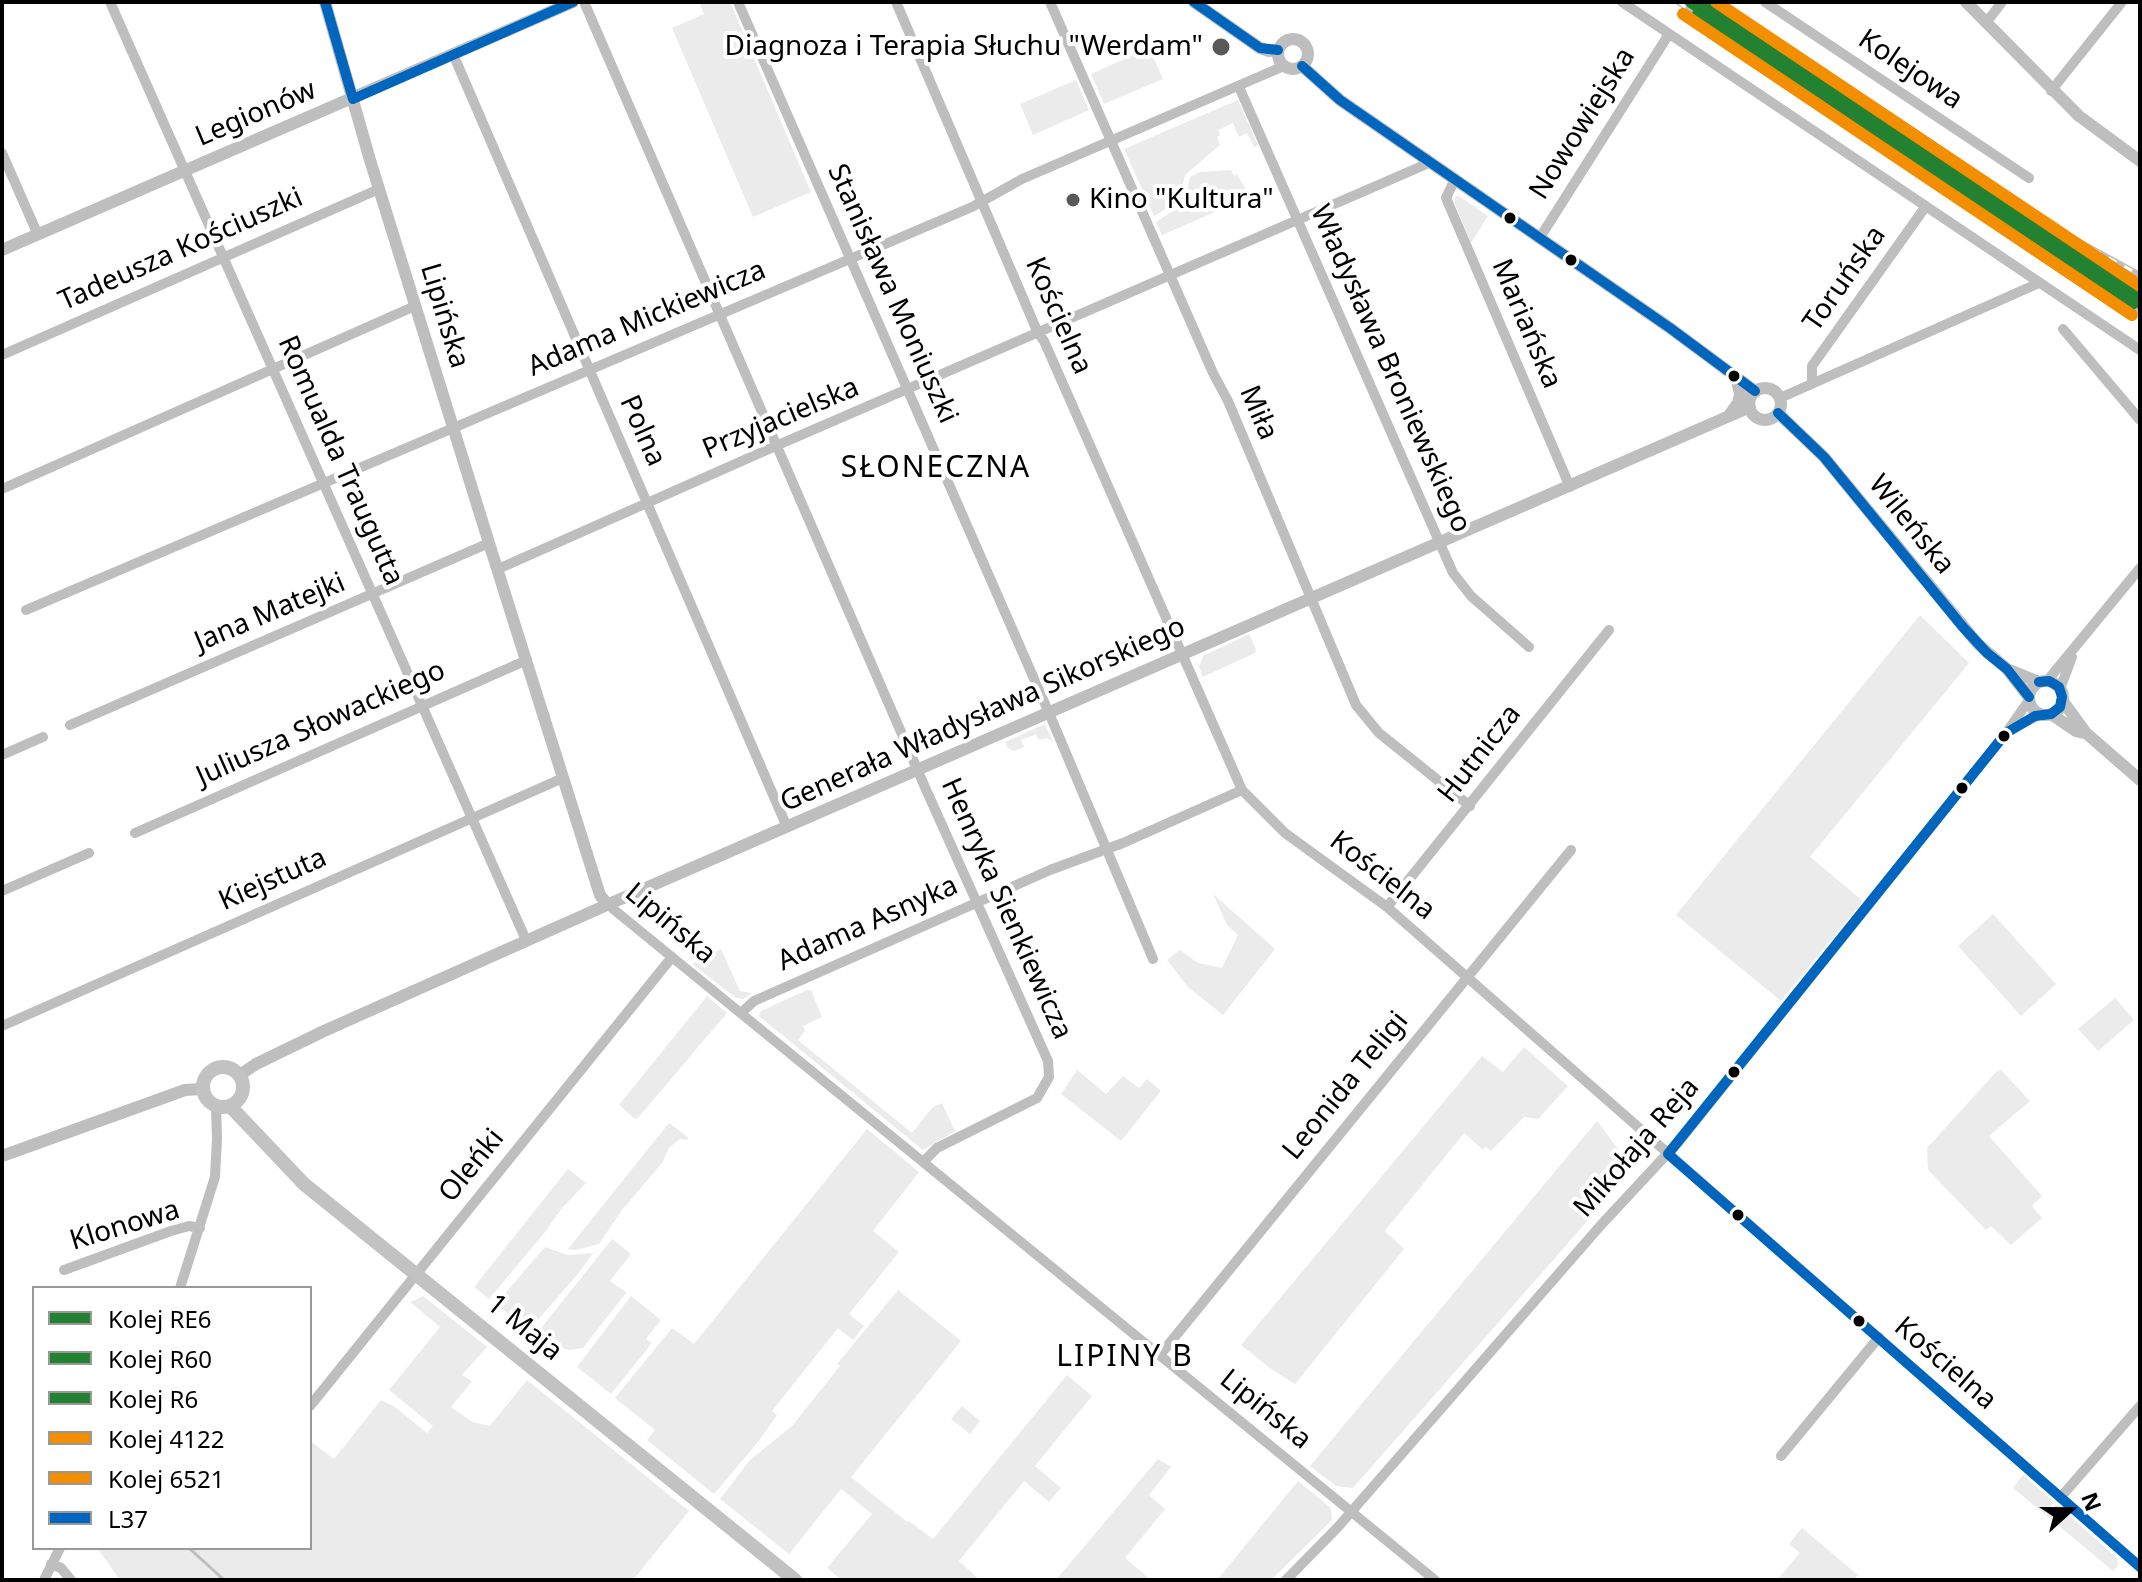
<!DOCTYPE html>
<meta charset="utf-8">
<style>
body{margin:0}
#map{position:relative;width:2142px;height:1582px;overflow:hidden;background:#fff;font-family:"Noto Sans",sans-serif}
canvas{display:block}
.frame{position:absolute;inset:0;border:4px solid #000;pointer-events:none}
.legend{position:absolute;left:32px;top:1286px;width:280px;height:264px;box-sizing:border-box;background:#fff;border:2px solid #999;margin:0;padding:10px 14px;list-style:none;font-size:24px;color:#000}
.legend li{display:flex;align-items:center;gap:16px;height:40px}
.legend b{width:40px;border:2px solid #999}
.north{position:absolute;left:2030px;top:1470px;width:80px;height:80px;-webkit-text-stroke:6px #fff;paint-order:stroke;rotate:69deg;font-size:22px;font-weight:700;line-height:32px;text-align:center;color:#000}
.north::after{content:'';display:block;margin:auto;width:28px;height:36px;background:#000;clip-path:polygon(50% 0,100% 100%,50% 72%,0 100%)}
</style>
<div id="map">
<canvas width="2142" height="1582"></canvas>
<div class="frame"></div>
<ul class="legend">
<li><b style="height:10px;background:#238132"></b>Kolej RE6</li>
<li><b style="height:10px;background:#238132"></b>Kolej R60</li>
<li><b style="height:10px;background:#238132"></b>Kolej R6</li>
<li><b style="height:10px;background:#f28e00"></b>Kolej 4122</li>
<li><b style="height:10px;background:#f28e00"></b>Kolej 6521</li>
<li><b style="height:10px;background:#0065bd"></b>L37</li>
</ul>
<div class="north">N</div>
</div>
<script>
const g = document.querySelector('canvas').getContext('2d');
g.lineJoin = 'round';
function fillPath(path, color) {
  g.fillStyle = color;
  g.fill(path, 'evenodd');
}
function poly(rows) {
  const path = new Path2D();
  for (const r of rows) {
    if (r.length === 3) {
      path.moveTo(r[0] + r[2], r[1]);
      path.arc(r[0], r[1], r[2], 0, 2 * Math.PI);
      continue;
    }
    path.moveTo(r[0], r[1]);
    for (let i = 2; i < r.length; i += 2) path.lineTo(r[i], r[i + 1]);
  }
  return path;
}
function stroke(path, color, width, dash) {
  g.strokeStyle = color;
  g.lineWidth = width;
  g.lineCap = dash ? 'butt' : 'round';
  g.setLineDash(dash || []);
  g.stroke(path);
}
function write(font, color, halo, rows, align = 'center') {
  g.font = font + ' "Noto Sans",sans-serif';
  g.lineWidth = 8;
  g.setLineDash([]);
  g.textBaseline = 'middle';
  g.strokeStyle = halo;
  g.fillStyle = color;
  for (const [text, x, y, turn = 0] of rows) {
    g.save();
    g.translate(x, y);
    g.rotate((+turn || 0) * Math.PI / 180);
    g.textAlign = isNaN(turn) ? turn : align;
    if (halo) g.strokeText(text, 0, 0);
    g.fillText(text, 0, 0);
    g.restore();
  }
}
const green = poly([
 [699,2,730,2,811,192,753,217,672,28,704,14],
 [1149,48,1163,79,1104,104,1091,74],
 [1076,80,1089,110,1033,135,1020,104],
 [1238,100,1258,145,1254,147,1247,133,1239,137,1233,123,1218,130,1220,135,1217,137,1220,145,1185,175,1179,201,1154,216,1124,149],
 [1231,170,1234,176,1237,174,1250,197,1162,235,1156,222,1184,204,1190,177,1200,172],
 [1455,196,1459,196,1488,216,1471,243,1455,204],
 [1920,615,1969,663,1810,857,1863,901,1781,1001,1676,915],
 [1249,634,1256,649,1255,653,1203,677,1199,667,1203,656],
 [1045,724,1053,742,1047,738,1039,740,1036,734,1021,740,1024,747,1014,751,1008,748,1005,742],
 [1213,894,1275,949,1223,1015,1188,987,1167,960,1180,950,1198,963,1222,968,1238,935,1227,925],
 [1993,914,2056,984,2021,1016,1958,946],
 [721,949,740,991,752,993,743,999,736,998,692,964],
 [807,990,811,990,822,1017,803,1026,805,1031,798,1040,912,1133,932,1108,942,1103,955,1131,923,1150,759,1016,761,1011],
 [707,996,727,1013,637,1119,634,1118,619,1105],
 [2115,998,2134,1020,2098,1051,2078,1029],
 [1524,1047,1568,1086,1538,1119,1524,1117,1491,1151,1486,1147,1483,1150,1464,1133,1385,1231,1404,1249,1295,1384,1271,1369,1241,1345,1482,1056,1503,1072],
 [1077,1070,1106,1094,1123,1076,1139,1088,1147,1079,1161,1091,1121,1141,1061,1094],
 [2001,1070,2030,1101,1989,1136,2042,1196,2032,1206,2042,1218,2011,1245,1991,1226,1986,1230,1928,1170,1927,1148,1996,1072],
 [1597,1121,1633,1169,1353,1488,1336,1486,1310,1466],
 [669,1123,689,1138,687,1140,680,1139,669,1148,662,1163,622,1210,599,1244,576,1250,568,1249],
 [867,1129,919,1172,873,1231,899,1252,849,1314,864,1326,853,1340,838,1328,772,1411,777,1415,758,1442,714,1494,647,1440,655,1430,615,1398,672,1328,694,1344],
 [568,1169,586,1183,562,1208,545,1232,489,1299,474,1287],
 [612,1239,631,1254,610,1281,626,1292,625,1294,583,1348,569,1350,557,1346,546,1337,542,1327],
 [545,1247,568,1255,593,1253,577,1275,529,1330,496,1304],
 [898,1290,961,1341,851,1477,907,1522,909,1521,933,1539,1067,1375,1092,1396,1035,1466,1061,1488,1049,1502,1024,1481,959,1561,980,1580,842,1580,827,1568,872,1514,841,1489,789,1554,720,1499,750,1460,792,1426,840,1366,837,1364],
 [423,1296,487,1347,462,1375,472,1381,451,1407,472,1422,490,1426,527,1380,689,1511,633,1580,120,1580,97,1548,310,1548,310,1441,334,1459,381,1400,395,1407,427,1433,433,1426,389,1390,440,1327,410,1302],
 [631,1296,661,1320,646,1339,652,1343,611,1394,577,1367],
 [962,1406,980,1421,970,1434,951,1419],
 [1158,1459,1171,1467,1149,1495,1165,1509,1125,1558,1151,1580,1056,1580],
 [2023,1475,2054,1502,2045,1514,2013,1488],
 [1298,1481,1331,1508,1332,1520,1271,1580,1217,1580],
 [2056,1504,2117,1558,2118,1565,2113,1571,2046,1515],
 [1802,1528,1858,1575,1853,1580,1777,1580,1800,1553,1789,1544]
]);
const stream = poly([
 [189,1548,224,1580]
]);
const minor = poly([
 [110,2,526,940],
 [584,2,924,785,1048,1061,1049,1077,1037,1098,937,1148,923,1162],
 [738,2,1049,713,1153,959],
 [896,2,1038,333,1044,341,1242,790,1285,833,1387,907,2140,1567],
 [1050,2,1213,373,1228,401,1356,705,1379,733,1470,806],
 [1622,2,2140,350],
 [1765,2,2029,178],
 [1986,23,2002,2],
 [453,54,787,827],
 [1239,87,1453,573,1471,596,1529,647],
 [2051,91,2122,2],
 [2,153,38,235],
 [1454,181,1446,198,1570,487],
 [1539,239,1669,34],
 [2063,329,2140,420],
 [2,355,379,189],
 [1812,382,1812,366,1926,206],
 [1780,398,2039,283],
 [2,489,415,306],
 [498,569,778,445,1429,163],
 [26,610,972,207,1022,179,1284,66],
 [2047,681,2140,568],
 [2060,689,2072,657],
 [70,725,489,543],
 [2008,732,2040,714],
 [2,755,43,737],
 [135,833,527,660],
 [2,891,89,853],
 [607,904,1435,1580],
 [1387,907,1609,630],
 [741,1013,754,1001,976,903,1050,870,1123,843,1242,790],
 [2,1026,563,778],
 [64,1270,171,1231,189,1226,200,1228],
 [180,1288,215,1177,217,1139,216,1106],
 [1160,1355,1571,850],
 [310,1406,672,957],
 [1781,1456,1879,1337],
 [2060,1498,2140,1406],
 [51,1564,61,1568,71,1580],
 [44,1580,60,1548],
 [1286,1580,1338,1527,1601,1225,1681,1139,2006,733,2029,700]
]);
const tertiary = poly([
 [325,2,370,160,489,543,600,895,607,904],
 [1194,2,1260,48,1269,51,1278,50],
 [1966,2,2079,116,2140,161],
 [1293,54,15],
 [1302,66,1340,100,1670,328,1755,391],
 [2,250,573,2],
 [1765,404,16],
 [1778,413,1824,457,1978,644,2007,669,2039,682],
 [1730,414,1738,403,1740,394,1736,377],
 [2007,669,2029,697],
 [2046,698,17],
 [2062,700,2086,733,2140,780],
 [2051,714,2076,731,2086,733],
 [240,1075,256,1064,324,1031,600,908,1750,407],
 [2,1156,185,1090,202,1089]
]);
const secondary = poly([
 [223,1087,20],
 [230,1106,304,1184,795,1580]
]);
const rail = poly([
 [1678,2,2140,311],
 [2061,232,2140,275]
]);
const bus1 = poly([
 [325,2,353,99],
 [1194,2,1260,48,1278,50],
 [1302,66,1340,100,1670,328,1755,391],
 [353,99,573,2],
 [1778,413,1824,457,1962,626,1987,653,2007,669,2029,697],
 [1668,1154,2006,733,2035,716,2051,714,2060,707,2062,697,2059,687,2049,681,2039,682],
 [1668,1154,2140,1567]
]);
const rail1 = poly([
 [1691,2,2140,303]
]);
const rail2 = poly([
 [1706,2,2140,292]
]);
const rail3 = poly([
 [1698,14,2132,304]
]);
const rail4 = poly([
 [1683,14,2132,315]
]);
const rail5 = poly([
 [1716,2,2140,286]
]);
const markers = [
 [1221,47,10,"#595959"],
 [1073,200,8,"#595959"],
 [1510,218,7,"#000"],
 [1571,260,7,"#000"],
 [1734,376,7,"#000"],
 [2004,736,7,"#000"],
 [1962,788,7,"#000"],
 [1734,1072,7,"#000"],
 [1738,1215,7,"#000"],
 [1859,1321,7,"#000"]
];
const poiNames = [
 ["Diagnoza i Terapia Słuchu \"Werdam\"",1203,47],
 ["Kino \"Kultura\"",1089,200,"left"]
];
const streetNames = [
 ["Kolejowa",1910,70,34],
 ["Legionów",256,114,-23],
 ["Nowowiejska",1583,124,-58],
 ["Tadeusza Kościuszki",181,250,-24],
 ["Toruńska",1845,279,-55],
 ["Stanisława Moniuszki",892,294,66],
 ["Lipińska",444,316,73],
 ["Kościelna",1058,316,66],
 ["Adama Mickiewicza",647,319,-23],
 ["Mariańska",1526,324,67],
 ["Władysława Broniewskiego",1390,369,66],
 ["Miła",1258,413,67],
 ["Przyjacielska",781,419,-23],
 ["Polna",642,431,66],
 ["Romualda Traugutta",340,461,66],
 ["Wileńska",1911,525,51],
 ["Jana Matejki",270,613,-23],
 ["Generała Władysława Sikorskiego",983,715,-24],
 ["Juliusza Słowackiego",321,724,-24],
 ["Hutnicza",1480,754,-52],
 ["Kościelna",1382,876,38],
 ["Kiejstuta",273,880,-24],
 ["Henryka Sienkiewicza",1006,909,66],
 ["Lipińska",670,924,40],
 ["Adama Asnyka",868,924,-24],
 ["Leonida Teligi",1346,1086,-51],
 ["Mikołaja Reja",1637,1148,-49],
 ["Oleńki",472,1166,-51],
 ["Klonowa",125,1226,-17],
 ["1 Maja",524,1328,39],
 ["Kościelna",1945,1364,41],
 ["Lipińska",1265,1410,39]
];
const neighbourhoodNames = [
 ["SŁONECZNA",936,468],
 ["LIPINY B",1125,1357]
];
fillPath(green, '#ebebeb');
stroke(stream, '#bdbdbd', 3);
stroke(minor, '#bebebe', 10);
stroke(tertiary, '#bebebe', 12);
stroke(secondary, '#c2c2c2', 14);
stroke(rail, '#bebebe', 6);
stroke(rail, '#fff', 3, [9]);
stroke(bus1, '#0065bd', 10);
stroke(rail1, '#238132', 12);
stroke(rail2, '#238132', 12);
stroke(rail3, '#238132', 12);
stroke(rail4, '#f28e00', 12);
stroke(rail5, '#f28e00', 12);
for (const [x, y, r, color] of markers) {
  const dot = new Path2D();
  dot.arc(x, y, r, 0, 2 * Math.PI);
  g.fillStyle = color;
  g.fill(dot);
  stroke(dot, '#fff', 3);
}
write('28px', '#000', '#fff', poiNames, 'right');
write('28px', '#000', '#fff', streetNames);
g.letterSpacing = '2px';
write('30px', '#000', '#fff', neighbourhoodNames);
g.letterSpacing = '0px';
</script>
